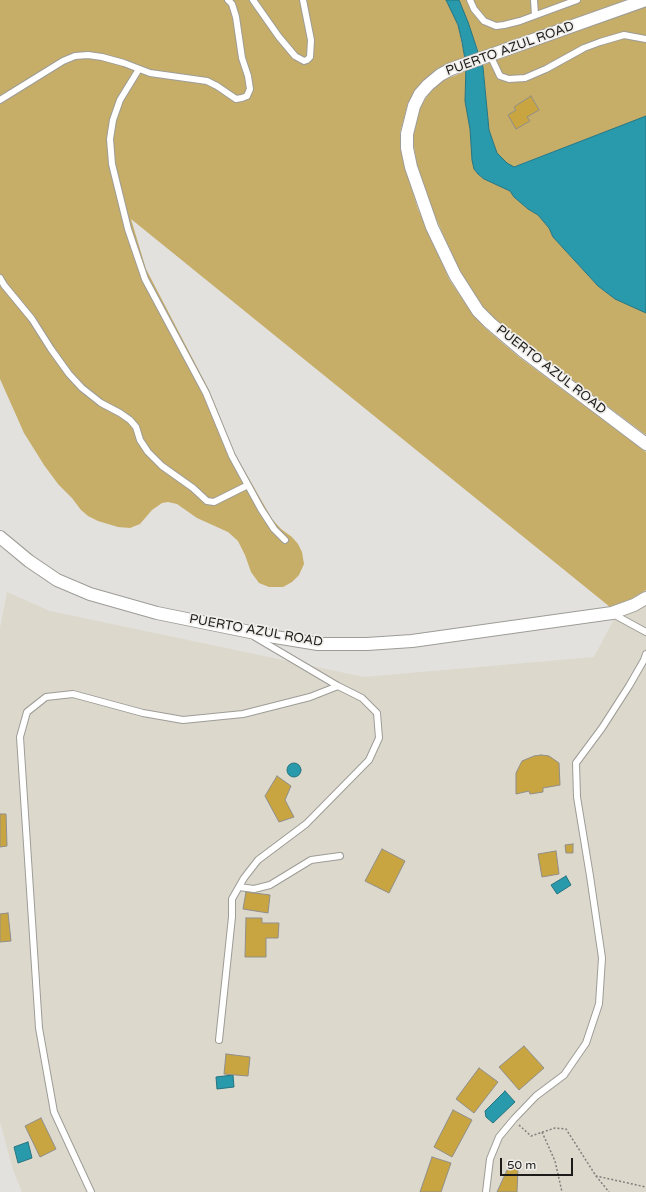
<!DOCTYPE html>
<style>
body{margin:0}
#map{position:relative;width:646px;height:1192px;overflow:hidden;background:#e3e1dd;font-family:"Varela Round",sans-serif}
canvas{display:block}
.scale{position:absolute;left:500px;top:1158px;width:73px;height:18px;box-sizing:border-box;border:2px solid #1d1c1b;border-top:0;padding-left:5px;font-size:12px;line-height:14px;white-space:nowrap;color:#1d1c1b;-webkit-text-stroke:3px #f0eeea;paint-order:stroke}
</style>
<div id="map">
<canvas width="646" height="1192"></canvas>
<div class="scale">50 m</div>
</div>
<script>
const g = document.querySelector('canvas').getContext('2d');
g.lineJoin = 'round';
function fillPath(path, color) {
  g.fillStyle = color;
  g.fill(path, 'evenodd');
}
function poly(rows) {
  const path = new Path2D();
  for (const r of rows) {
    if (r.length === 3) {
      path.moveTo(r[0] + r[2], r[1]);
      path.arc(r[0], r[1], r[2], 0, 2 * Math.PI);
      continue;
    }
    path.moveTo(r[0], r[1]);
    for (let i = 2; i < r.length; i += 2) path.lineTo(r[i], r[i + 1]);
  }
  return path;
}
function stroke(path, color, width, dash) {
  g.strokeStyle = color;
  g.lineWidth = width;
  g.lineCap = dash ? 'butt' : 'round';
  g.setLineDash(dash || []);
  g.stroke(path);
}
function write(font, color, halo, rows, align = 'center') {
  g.font = font + ' "Varela Round",sans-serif';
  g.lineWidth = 3.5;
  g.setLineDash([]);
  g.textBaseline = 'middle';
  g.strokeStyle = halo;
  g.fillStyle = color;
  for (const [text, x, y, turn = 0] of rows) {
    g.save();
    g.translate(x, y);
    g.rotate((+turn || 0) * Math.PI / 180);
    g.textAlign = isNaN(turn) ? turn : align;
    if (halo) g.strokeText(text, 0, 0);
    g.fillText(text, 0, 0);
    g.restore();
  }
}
const built = poly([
 [7,592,50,611,364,677,594,657,614,619,626,615,646,605,646,1192,22,1192,13,1170,0,1122,0,628]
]);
const green = poly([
 [0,0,446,0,458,25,465,58,437,69,424,80,415,90,408,103,400,133,401,149,405,168,418,209,449,279,473,315,485,328,519,357,646,452,646,590,631,599,610,607,131,219,146,269,209,390,235,454,272,519,281,529,292,537,298,544,302,552,304,564,299,575,292,582,283,587,269,587,259,583,251,572,245,555,238,541,228,532,197,518,177,504,168,502,162,503,152,510,140,524,130,528,118,527,98,521,88,516,81,510,72,498,58,484,44,465,24,433,0,379],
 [459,0,626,0,479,53],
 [646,6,646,116,513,167,507,163,497,153,489,130,483,65],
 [466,71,465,101,470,129,472,160,474,169,478,174,484,179,510,191,514,197,528,209,538,215,549,228,553,237,598,286,615,299,646,313,646,435,527,346,494,318,483,307,460,272,430,205,417,165,414,147,413,134,420,108,426,98,433,89,444,80]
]);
const water = poly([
 [446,0,459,0,468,22,483,67,489,130,497,153,507,163,514,167,646,116,646,313,615,299,598,286,553,237,549,228,538,215,528,209,514,197,510,191,484,179,478,174,474,169,472,160,470,129,465,101,466,65,462,42,458,25,446,0],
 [294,770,7],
 [566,876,571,885,557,894,551,885,566,876],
 [233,1075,234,1087,217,1089,216,1077,233,1075],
 [505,1091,515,1102,493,1123,486,1117,485,1111,505,1091],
 [28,1142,32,1158,18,1163,14,1147,28,1142]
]);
const building = poly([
 [531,96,539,110,527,117,530,121,516,129,508,115,516,110,514,107,531,96],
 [541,755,549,756,559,763,560,785,543,788,543,792,530,794,529,791,516,794,516,773,522,761,534,756,541,755],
 [277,776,291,786,285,800,294,817,279,822,265,796,277,776],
 [0,814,6,814,7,846,0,847,0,814],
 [573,844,573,853,566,853,565,845,573,844],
 [382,849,405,861,389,893,365,881,382,849],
 [556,851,559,874,542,877,538,854,556,851],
 [246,892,270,895,268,913,243,909,246,892],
 [8,913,11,941,0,942,0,914,8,913],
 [246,918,262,918,262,923,279,923,278,938,266,938,266,957,245,957,246,918],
 [524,1046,544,1068,519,1090,499,1067,524,1046],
 [226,1054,250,1057,248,1076,224,1074,226,1054],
 [479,1068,498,1082,474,1113,456,1099,479,1068],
 [453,1110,472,1120,452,1157,434,1147,453,1110],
 [41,1118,56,1149,40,1157,25,1126,41,1118],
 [432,1157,451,1163,441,1192,420,1192,432,1157],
 [508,1168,518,1169,517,1192,497,1192,508,1168]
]);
const path = poly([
 [519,1125,531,1136,555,1128,566,1129,596,1176,646,1187],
 [542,1132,555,1161,562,1192],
 [596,1176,609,1192]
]);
const service = poly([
 [253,0,279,37,295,56,304,61,307,60,310,57,311,40,303,0],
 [470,0,474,9,484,21,496,26,504,25,520,21,577,0],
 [534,0,535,15],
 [490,55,500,76,509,79,525,78,546,69,584,48,600,42,624,35,646,39],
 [139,69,120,100,113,120,110,139,112,164,128,229,145,279,206,393,232,456,261,509,274,529,285,540],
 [0,100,63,61,75,56,88,55,102,57,124,63,150,73,207,81,217,86,236,99,242,98,247,96,250,89,248,76,242,58,236,17,232,4,228,0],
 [0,278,4,285,32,319,51,349,69,374,82,388,101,403,120,413,130,420,136,427,140,440,148,452,162,466,193,488,207,501,214,502,248,485],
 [613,614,646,632],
 [255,637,338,686],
 [239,887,254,889,270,885,311,860,340,856],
 [91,1192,54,1112,39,1028,20,737,27,712,46,697,73,694,143,713,183,720,243,714,310,697,338,686,362,698,377,713,379,738,369,760,306,824,258,860,244,878,232,899,232,917,219,1040],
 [486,1192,490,1159,499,1137,514,1119,536,1096,564,1075,586,1043,599,1004,602,958,590,876,577,797,576,763,602,728,629,686,644,660,646,654]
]);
const minor = poly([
 [646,0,451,69,440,75,428,85,420,94,414,106,407,134,407,148,411,167,432,227,455,275,478,311,490,323,523,351,646,444],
 [0,537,29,561,57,580,90,594,157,613,275,637,318,644,367,644,412,641,612,613,634,605,646,598]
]);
const streetNames = [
 ["PUERTO AZUL ROAD",510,49,-20],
 ["PUERTO AZUL ROAD",551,370,38],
 ["PUERTO AZUL ROAD",256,631,10]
];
fillPath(built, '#dcd8cc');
fillPath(green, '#c6ad68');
fillPath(water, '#299aab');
stroke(water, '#257480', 1);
fillPath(building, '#c8a540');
stroke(building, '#918f8b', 1);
stroke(service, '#9d9c97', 8);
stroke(minor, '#9d9c97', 14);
stroke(path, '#807f7c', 1.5, [2, 2]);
stroke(service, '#fff', 6);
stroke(minor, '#fff', 12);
write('13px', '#1d1c1b', '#f0eeea', streetNames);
</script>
